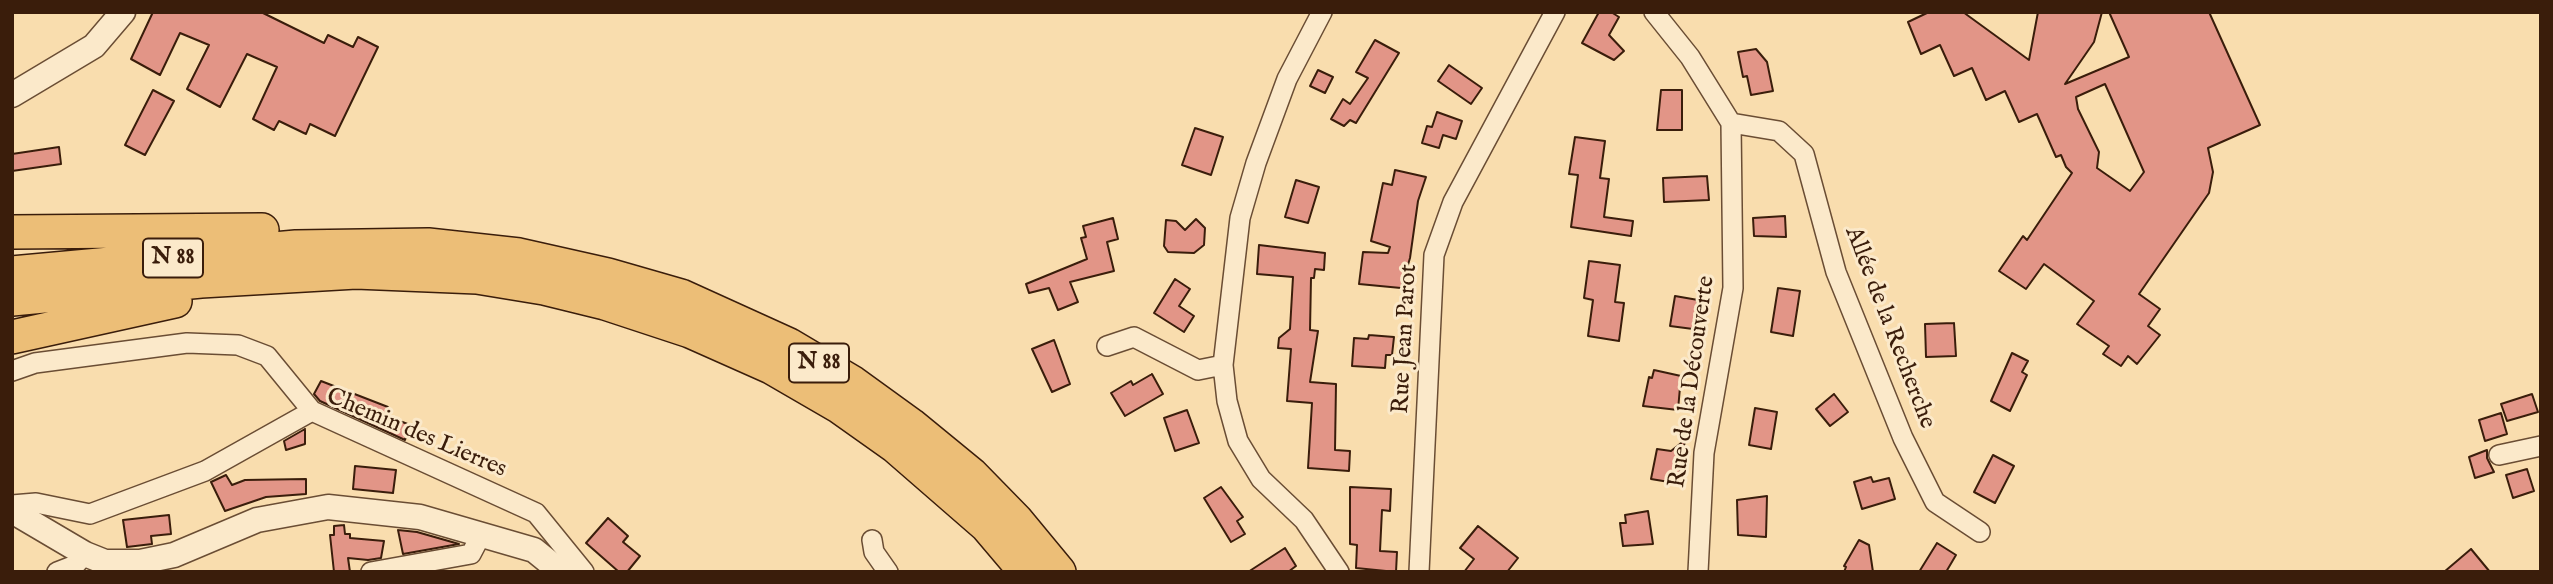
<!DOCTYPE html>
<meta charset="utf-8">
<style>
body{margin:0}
#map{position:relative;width:2553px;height:584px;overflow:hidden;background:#f9ddae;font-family:"IM FELL English",serif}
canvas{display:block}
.frame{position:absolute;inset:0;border:14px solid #3a1d0b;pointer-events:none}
</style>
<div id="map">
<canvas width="2553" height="584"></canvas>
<div class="frame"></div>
</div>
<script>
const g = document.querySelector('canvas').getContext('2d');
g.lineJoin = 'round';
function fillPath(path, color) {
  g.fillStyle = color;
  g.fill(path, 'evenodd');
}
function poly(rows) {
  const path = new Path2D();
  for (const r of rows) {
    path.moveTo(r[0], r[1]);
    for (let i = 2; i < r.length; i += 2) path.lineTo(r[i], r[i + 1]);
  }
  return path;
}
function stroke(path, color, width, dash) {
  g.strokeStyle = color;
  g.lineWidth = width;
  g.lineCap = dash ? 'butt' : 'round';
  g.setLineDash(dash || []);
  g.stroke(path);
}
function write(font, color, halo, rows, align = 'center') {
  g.font = font + ' "IM FELL English",serif';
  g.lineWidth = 6;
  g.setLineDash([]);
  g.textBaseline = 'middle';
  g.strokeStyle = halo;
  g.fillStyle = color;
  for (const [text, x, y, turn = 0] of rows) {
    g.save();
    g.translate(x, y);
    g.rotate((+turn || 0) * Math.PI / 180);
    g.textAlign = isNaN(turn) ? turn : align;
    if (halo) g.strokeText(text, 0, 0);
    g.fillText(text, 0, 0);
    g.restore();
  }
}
const building = poly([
 [153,12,261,12,324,43,328,35,353,47,358,37,378,47,335,136,310,124,306,134,279,121,274,130,253,119,277,67,247,54,220,107,187,89,209,45,180,33,160,75,131,59,153,12],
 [1599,12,1611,12,1619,17,1609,35,1624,51,1614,60,1582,43,1599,12],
 [1929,12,1963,12,2029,60,2038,12,2102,12,2094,42,2065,84,2129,57,2109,12,2209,12,2260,125,2208,148,2213,172,2209,193,2139,294,2160,309,2148,326,2160,335,2137,364,2128,356,2121,366,2103,354,2109,346,2077,324,2094,301,2044,264,2026,289,1999,271,2023,236,2027,240,2072,173,2066,167,2061,155,2056,157,2037,114,2019,122,2005,91,1986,100,1972,68,1954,76,1940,45,1921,54,1908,22,1929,12],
 [2105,84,2144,172,2130,191,2097,168,2099,152,2078,109,2076,97,2105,84],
 [1375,40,1399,53,1356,123,1350,120,1344,126,1331,119,1343,99,1350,104,1368,78,1356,72,1375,40],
 [1756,49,1767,62,1773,91,1751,95,1747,76,1743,77,1738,52,1756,49],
 [1449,65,1482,88,1471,104,1438,81,1449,65],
 [1318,70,1333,77,1325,93,1310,86,1318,70],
 [153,90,174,101,145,155,125,145,153,90],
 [1661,90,1682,90,1682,130,1657,130,1661,90],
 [1437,112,1462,121,1456,139,1443,135,1439,148,1422,143,1427,126,1432,127,1437,112],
 [1195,128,1223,137,1211,175,1182,165,1195,128],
 [1575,137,1605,141,1600,178,1609,179,1604,217,1633,221,1631,236,1571,227,1578,175,1569,174,1575,137],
 [59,147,61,164,12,171,12,154,59,147],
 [1395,170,1426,177,1418,201,1410,258,1401,288,1359,284,1363,252,1388,253,1390,247,1371,241,1383,183,1392,185,1395,170],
 [1707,176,1709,200,1664,202,1663,178,1707,176],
 [1296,180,1319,187,1308,223,1285,217,1296,180],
 [1785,216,1786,237,1754,236,1753,218,1785,216],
 [1113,218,1118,239,1107,242,1114,271,1070,282,1078,302,1058,310,1049,288,1029,293,1026,284,1087,259,1081,238,1086,237,1083,226,1113,218],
 [1196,219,1205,228,1204,245,1194,253,1168,252,1164,246,1166,220,1176,221,1185,230,1196,219],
 [1259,245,1325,253,1324,270,1315,269,1314,278,1311,278,1310,330,1318,331,1310,382,1336,384,1335,450,1350,451,1349,471,1308,468,1312,403,1287,401,1291,349,1278,348,1279,338,1290,329,1293,277,1257,274,1259,245],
 [1589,261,1620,265,1615,302,1624,303,1619,341,1588,336,1593,300,1584,298,1589,261],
 [1175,279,1190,289,1179,306,1194,316,1184,332,1154,313,1175,279],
 [1778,288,1800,291,1793,336,1771,332,1778,288],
 [1675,296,1698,300,1693,329,1670,326,1675,296],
 [1954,323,1956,356,1926,357,1925,324,1954,323],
 [1369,335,1394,337,1392,355,1386,355,1385,368,1352,366,1354,338,1368,339,1369,335],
 [1054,340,1070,384,1052,392,1032,349,1054,340],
 [2012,353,2028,361,2022,372,2027,375,2010,411,1991,401,2012,353],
 [1654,370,1681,376,1678,410,1643,406,1649,377,1652,378,1654,370],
 [1152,374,1163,394,1125,416,1111,393,1131,381,1133,385,1152,374],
 [321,381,388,407,385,415,410,425,405,440,320,401,314,394,321,381],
 [1834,394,1848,412,1830,426,1816,409,1834,394],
 [2532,394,2538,412,2507,421,2501,404,2532,394],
 [1755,408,1777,412,1771,449,1749,445,1755,408],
 [1187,410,1199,443,1175,451,1164,418,1187,410],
 [2501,413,2507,434,2485,441,2479,420,2501,413],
 [305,429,305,444,286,450,284,441,305,429],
 [1685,440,1679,477,1670,476,1669,482,1651,479,1657,449,1671,451,1685,440],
 [2487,450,2487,458,2494,472,2475,478,2469,457,2487,450],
 [1993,455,2014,466,1995,503,1974,492,1993,455],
 [355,466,396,470,393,493,353,489,355,466],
 [2527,469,2534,491,2513,498,2506,475,2527,469],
 [226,475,232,485,245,480,306,479,306,494,266,497,225,511,211,482,226,475],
 [1871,477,1873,482,1889,478,1895,499,1862,509,1854,482,1871,477],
 [1221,487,1243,517,1237,521,1245,534,1231,542,1204,498,1221,487],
 [1350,487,1391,489,1390,511,1382,510,1380,551,1397,552,1396,572,1356,568,1357,545,1350,544,1350,487],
 [1767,496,1766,537,1738,535,1737,500,1767,496],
 [1648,511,1653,544,1623,546,1620,523,1626,523,1625,515,1648,511],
 [169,515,171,534,151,536,152,544,127,547,123,520,169,515],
 [608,518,628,536,623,542,640,556,627,572,619,572,586,543,608,518],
 [344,525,345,534,350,534,350,538,384,541,381,558,368,560,348,558,350,572,334,572,330,535,334,535,334,526,344,525],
 [1478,526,1518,558,1507,572,1464,572,1474,559,1460,548,1478,526],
 [398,530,417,532,459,544,403,554,398,530],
 [1859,540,1869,545,1873,572,1844,572,1846,567,1844,566,1859,540],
 [1937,543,1956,555,1946,572,1919,572,1937,543],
 [1285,548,1296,566,1288,572,1248,572,1285,548],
 [2471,549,2490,572,2444,572,2471,549]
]);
const minor = poly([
 [1322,12,1287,79,1256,163,1240,218,1223,365,1227,401,1238,441,1261,479,1304,520,1339,572],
 [1654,12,1690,57,1731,123,1733,288,1704,453,1698,572],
 [1731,123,1779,131,1804,154,1836,272,1903,438,1935,502,1980,532],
 [1107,346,1134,337,1198,370,1223,365],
 [12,371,35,363,187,343,238,345,267,356,312,411],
 [2499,455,2541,446],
 [12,505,36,503,90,514,205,471,312,411,536,513,584,572],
 [872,540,874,552,888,572],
 [57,572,75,565,85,554],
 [371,572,471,554,481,535],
 [1419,572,1434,255,1453,202,1555,12]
]);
const tertiary = poly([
 [12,95,94,46,123,12],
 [12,511,85,554,105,562,140,562,174,555,257,520,328,507,420,517,534,550,561,572]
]);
const trunk = poly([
 [12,232,262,230],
 [12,273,296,247,428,245,519,255,608,275,681,296,789,345,853,383,911,425,972,475,1016,520,1059,572],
 [12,299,201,281,356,272,477,277,544,288,605,303,690,331,771,367,840,407,895,446,987,526,1026,572],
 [12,337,175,301]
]);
const shields = [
 [173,258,60],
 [819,363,60]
];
const shieldNames = [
 ["N 88",173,258],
 ["N 88",819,363]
];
const streetNames = [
 ["Allée de la Recherche",1889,328,69],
 ["Rue Jean Parot",1406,339,-87],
 ["Rue de la Découverte",1693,382,-82],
 ["Chemin des Lierres",416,434,23]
];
fillPath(building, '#e29587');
stroke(building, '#3a1d0b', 2);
stroke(minor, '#6a4d34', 22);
stroke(tertiary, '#6a4d34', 27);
stroke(trunk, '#3a1d0b', 36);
stroke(minor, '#fbe9ca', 19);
stroke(tertiary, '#fbe9ca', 24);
stroke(trunk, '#ecbe77', 33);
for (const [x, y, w] of shields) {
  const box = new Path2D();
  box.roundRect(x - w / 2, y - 19.5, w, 39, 5);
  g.fillStyle = '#fbe9ca';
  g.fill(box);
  stroke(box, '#3a1d0b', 2);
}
write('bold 23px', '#3a1d0b', null, shieldNames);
write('24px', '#3a1d0b', '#fbe9ca', streetNames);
</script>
